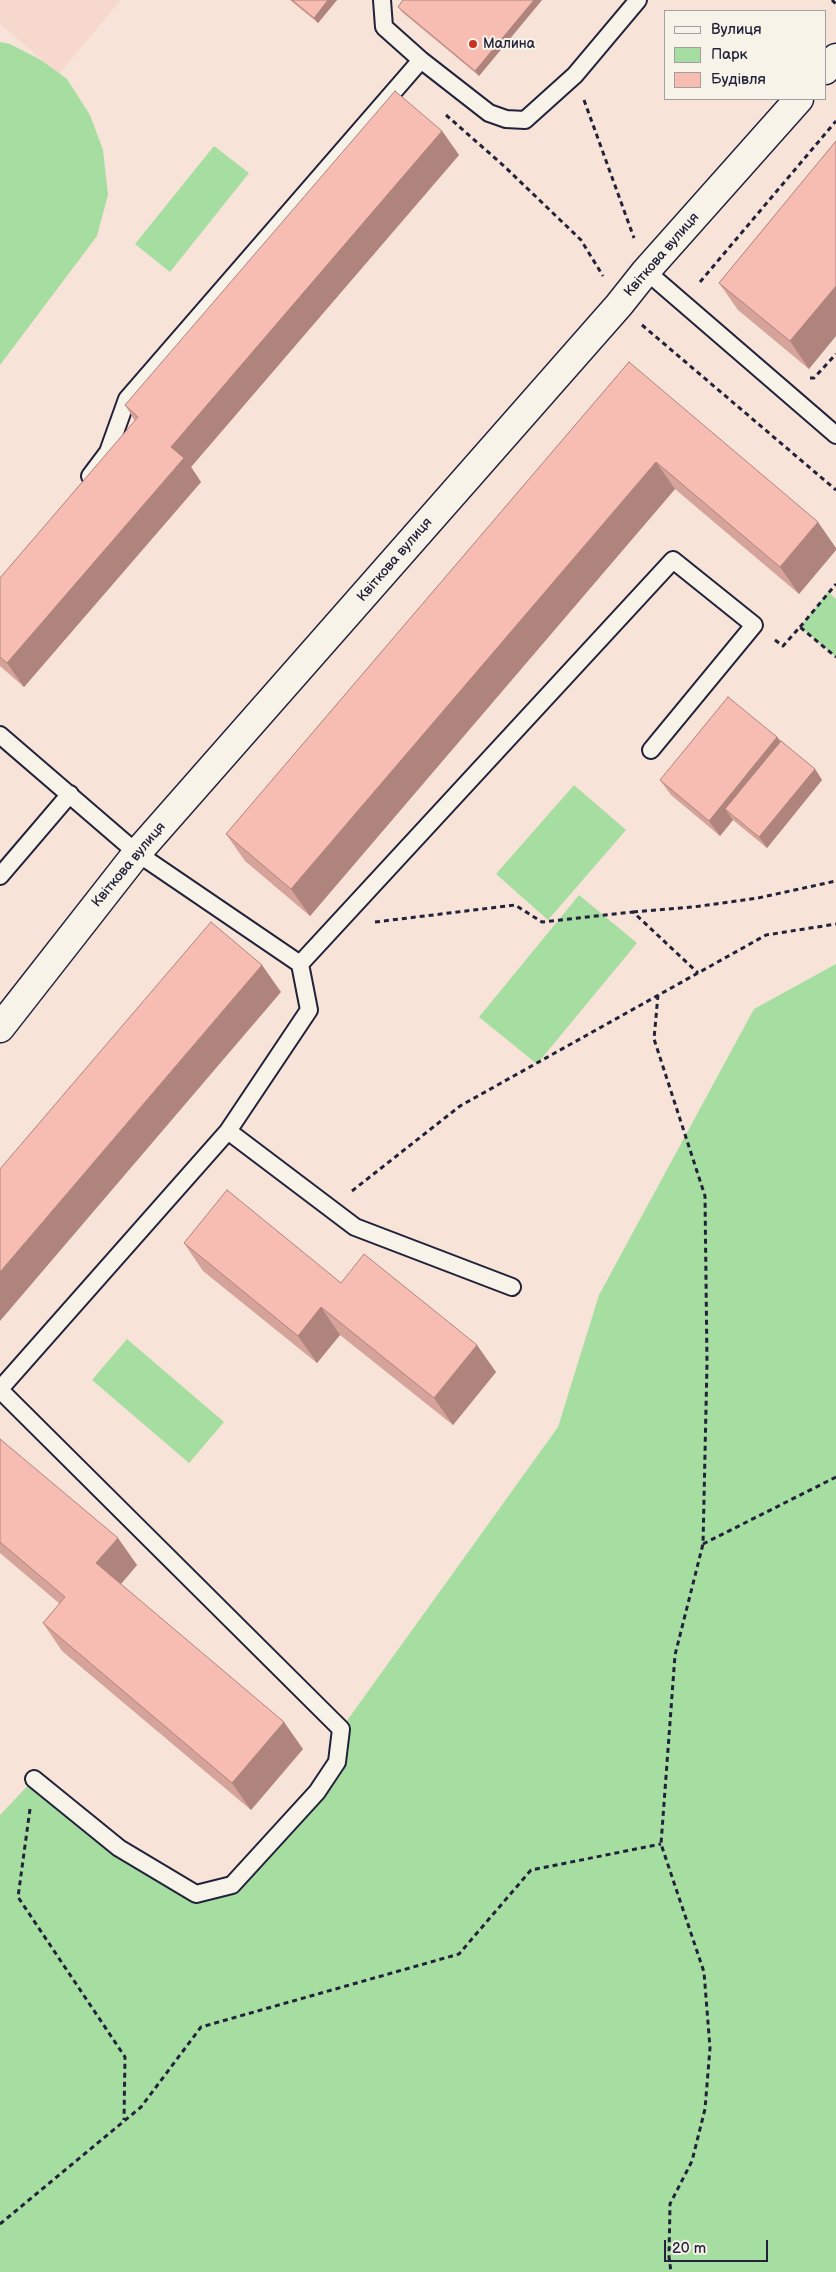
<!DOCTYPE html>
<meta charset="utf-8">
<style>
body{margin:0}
#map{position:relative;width:836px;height:2272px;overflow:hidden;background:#f7e3d8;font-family:"Balsamiq Sans",sans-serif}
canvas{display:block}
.legend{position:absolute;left:664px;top:10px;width:162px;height:90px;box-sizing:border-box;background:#f7f3e8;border:1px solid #a29fa3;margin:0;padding:6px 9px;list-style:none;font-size:15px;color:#22223b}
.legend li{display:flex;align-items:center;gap:10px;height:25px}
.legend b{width:25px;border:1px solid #a29fa3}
.scale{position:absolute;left:664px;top:2240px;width:104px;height:22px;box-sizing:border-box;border:2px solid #22223b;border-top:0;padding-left:6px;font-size:15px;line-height:18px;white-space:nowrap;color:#22223b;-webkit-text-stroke:4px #f7f3e8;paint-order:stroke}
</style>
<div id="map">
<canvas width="836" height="2272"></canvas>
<ul class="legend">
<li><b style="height:6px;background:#f7f3e8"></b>Вулиця</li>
<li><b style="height:14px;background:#a6dda1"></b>Парк</li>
<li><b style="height:14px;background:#f8bdb2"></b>Будівля</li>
</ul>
<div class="scale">20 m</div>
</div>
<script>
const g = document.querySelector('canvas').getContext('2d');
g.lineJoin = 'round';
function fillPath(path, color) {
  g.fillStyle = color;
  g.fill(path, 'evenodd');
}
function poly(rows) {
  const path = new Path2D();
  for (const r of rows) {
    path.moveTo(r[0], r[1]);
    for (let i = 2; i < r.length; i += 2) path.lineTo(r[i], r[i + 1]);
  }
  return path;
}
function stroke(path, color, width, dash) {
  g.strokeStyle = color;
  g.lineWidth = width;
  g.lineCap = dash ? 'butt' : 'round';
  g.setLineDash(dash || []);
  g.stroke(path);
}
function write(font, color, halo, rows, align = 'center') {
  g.font = font + ' "Balsamiq Sans",sans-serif';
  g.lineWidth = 4;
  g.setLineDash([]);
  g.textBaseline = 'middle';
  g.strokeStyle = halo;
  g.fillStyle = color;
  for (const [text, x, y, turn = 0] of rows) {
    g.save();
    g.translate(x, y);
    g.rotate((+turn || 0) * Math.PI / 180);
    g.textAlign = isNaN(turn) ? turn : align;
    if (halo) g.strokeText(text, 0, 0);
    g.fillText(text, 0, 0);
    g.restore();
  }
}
const built = poly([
 [0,0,121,0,59,74,0,24]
]);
const green = poly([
 [0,42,10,44,41,60,67,79,90,115,103,150,108,195,97,236,0,365],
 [214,146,249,173,170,272,135,244],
 [828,592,836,599,836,657,800,627],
 [574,785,626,830,548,920,496,874],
 [579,895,637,943,537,1064,479,1017],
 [836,964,836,2272,0,2272,0,1815,34,1779,196,1894,232,1884,317,1792,341,1729,558,1427,599,1295,754,1009],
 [127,1339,224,1422,189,1463,92,1380]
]);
const path = poly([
 [832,0,836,4],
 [584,100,634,238],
 [446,115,504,166,581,240,603,276],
 [700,282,836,121],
 [642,325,836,490],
 [810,378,814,378,836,354],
 [800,627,836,584],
 [775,640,783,646,800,627,836,657],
 [633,912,693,907,758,898,836,881],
 [375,922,515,905,542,922,633,912,698,973],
 [658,995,654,1039,705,1196,707,1363,703,1544,675,1655,661,1844,704,1972,710,2048,705,2109,692,2161,670,2204,669,2257,671,2272],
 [352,1191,460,1106,766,935,836,924],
 [703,1544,836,1477],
 [30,1809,18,1897,125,2057,124,2120],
 [0,2224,141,2107,201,2027,459,1954,531,1870,661,1844]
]);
const service = poly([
 [382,0,384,27,421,60,489,113,506,119,525,120,575,75,638,0],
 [646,271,836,435],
 [90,476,108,452,127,399,421,60],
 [0,735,137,853,300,964,673,560,754,625,651,750],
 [0,876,70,794],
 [300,964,309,1010,228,1131,355,1227,512,1287],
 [0,1389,228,1131],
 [0,1390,341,1729,337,1762,317,1792,232,1885,196,1894,119,1848,34,1779]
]);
const minor = poly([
 [825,70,836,58],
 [0,1028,137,853,619,305,646,271,799,99]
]);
const wall = poly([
 [290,0,337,0,318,23],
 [403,0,542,0,479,76,402,12,398,7],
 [442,131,459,155,191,467,201,482,24,687,0,666,0,578,135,421,125,405],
 [836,141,809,369,738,310,719,283],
 [629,362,836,548,836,550,799,594,675,489,310,916,245,861,226,834],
 [777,737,781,741,815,769,822,780,767,848,733,820,720,836,671,795,660,780],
 [184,1243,341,1283,496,1372,453,1425,340,1335,317,1363,203,1271],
 [0,1439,137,1565,121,1584,303,1749,251,1810,62,1651,43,1623,60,1604,0,1553]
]);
const shadedWall = poly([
 [328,0,337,0,318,23,314,18],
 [534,0,542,0,479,76,475,71],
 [442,131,459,155,191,467,201,482,24,687,7,663,171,447],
 [836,286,836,336,809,369,790,341],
 [656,462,675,489,310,916,291,889],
 [818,522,836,548,836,550,799,594,780,567],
 [777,737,788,752,725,809,733,820,720,836,709,821],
 [815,769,822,780,767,848,759,837],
 [262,965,281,992,0,1321,0,1272],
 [321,1307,340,1335,317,1363,298,1336],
 [477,1345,496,1372,453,1425,434,1398],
 [118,1538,137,1565,115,1591,96,1563],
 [284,1722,303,1749,251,1810,232,1783]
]);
const building = poly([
 [292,0,328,0,314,18,292,0],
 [403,0,534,0,475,71,398,7,403,0],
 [395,91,442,131,171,447,184,458,7,663,0,657,0,578,138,417,125,405,395,91],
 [836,141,836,286,790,341,719,283,836,141],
 [629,362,818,522,780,567,656,462,291,889,226,834,629,362],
 [728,697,777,737,709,821,660,780,728,697],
 [781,741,815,769,759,837,725,809,781,741],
 [211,922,262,965,0,1272,0,1169,211,922],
 [227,1190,341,1283,364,1254,477,1345,434,1398,321,1307,298,1336,184,1243,227,1190],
 [0,1439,118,1538,96,1563,284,1722,232,1783,43,1623,65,1597,0,1542,0,1439]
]);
const markers = [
 [473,44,5,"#c8321e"]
];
const poiNames = [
 ["Малина",483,44]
];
const streetNames = [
 ["Квіткова вулиця",662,255,-49],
 ["Квіткова вулиця",395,560,-49],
 ["Квіткова вулиця",129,865,-50]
];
fillPath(built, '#f7d8cd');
fillPath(green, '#a6dda1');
stroke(service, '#22223b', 20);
stroke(minor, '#22223b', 31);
stroke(path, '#22223b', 3, [5, 4]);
stroke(service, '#f7f3e8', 16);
stroke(minor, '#f7f3e8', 28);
fillPath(wall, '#d5a399');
fillPath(shadedWall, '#ae847d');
fillPath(building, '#f8bdb2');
stroke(building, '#ae847d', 1);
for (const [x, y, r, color] of markers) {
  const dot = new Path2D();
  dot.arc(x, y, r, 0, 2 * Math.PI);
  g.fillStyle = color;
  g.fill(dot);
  stroke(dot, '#f7f3e8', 2);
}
write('14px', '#22223b', '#f7f3e8', poiNames, 'left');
write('14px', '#22223b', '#f7f3e8', streetNames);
</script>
